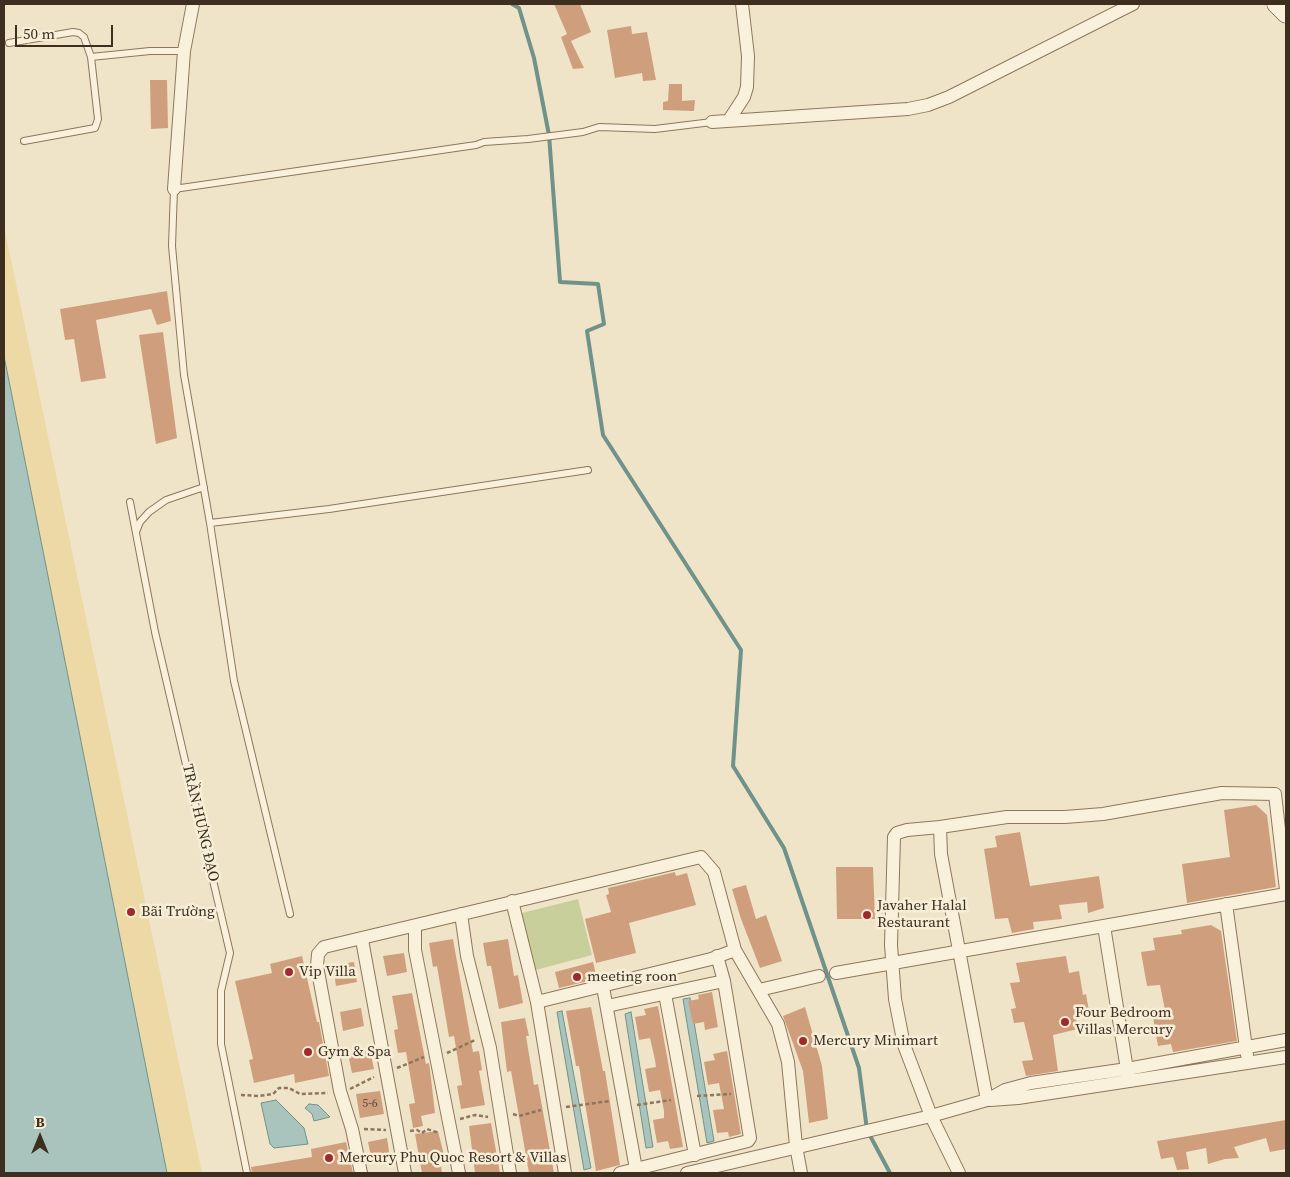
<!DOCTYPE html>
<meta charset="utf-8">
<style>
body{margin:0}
#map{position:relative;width:1290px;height:1177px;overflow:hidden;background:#f0e4c8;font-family:"Source Serif 4",serif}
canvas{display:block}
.frame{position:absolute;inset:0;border:5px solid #3d2e20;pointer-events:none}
.north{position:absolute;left:15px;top:1112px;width:50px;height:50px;-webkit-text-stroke:4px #f7eed8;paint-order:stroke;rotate:0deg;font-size:14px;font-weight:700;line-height:20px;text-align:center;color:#3d2e20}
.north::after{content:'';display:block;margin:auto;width:18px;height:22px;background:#3d2e20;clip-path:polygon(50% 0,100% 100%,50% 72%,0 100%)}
.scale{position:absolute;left:15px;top:25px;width:98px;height:22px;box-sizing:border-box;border:2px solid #3d2e20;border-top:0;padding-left:6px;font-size:15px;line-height:18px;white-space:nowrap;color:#3d2e20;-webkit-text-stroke:4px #f7eed8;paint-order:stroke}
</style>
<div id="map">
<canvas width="1290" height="1177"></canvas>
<div class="frame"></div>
<div class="north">B</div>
<div class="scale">50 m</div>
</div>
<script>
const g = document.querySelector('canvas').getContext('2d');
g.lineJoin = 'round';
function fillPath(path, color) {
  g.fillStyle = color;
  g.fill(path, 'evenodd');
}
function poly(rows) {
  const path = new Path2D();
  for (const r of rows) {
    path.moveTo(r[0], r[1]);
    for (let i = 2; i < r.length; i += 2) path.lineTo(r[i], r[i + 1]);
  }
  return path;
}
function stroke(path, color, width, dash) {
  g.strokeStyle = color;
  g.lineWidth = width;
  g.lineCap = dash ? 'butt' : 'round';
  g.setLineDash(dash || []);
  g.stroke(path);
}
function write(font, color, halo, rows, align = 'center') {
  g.font = font + ' "Source Serif 4",serif';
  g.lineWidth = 5;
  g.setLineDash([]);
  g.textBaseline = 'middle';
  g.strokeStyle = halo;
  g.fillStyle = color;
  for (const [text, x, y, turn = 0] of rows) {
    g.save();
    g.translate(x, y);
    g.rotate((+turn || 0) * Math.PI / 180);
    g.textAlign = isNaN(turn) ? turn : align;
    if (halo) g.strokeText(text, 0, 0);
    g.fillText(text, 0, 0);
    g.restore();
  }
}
const green = poly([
 [578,899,592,955,532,971,518,914]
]);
const sand = poly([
 [4,226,202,1173,167,1173,4,356]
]);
const water = poly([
 [4,356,63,651,167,1173,4,1173,4,356],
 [690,998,714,1141,707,1143,683,999,690,998],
 [562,1011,591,1168,584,1170,557,1012,562,1011],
 [631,1012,653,1147,646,1148,625,1014,631,1012],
 [276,1100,304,1128,308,1144,274,1148,270,1144,261,1103,276,1100],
 [309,1104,318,1105,330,1117,314,1121,312,1114,305,1108,309,1104]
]);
const stream = poly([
 [512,4,519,8,534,58,549,135,560,282,598,284,604,324,587,331,603,435,741,650,733,766,784,848,859,1068,867,1130,890,1173]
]);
const building = poly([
 [554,4,580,4,591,32,571,41,584,68,573,69,561,37,567,34],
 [631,26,632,34,647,32,656,80,643,81,642,73,615,78,607,30],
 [150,80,167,80,168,128,151,129],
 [669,84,682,84,682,101,695,100,694,111,663,110,663,102,668,101],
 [167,291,171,321,157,325,151,309,96,320,106,378,81,382,74,339,65,340,60,309],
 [163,332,177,438,156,444,139,335],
 [1256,805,1267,815,1276,887,1187,903,1182,864,1230,857,1224,810],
 [1020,832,1030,886,1099,876,1104,908,1088,913,1087,902,1059,905,1062,919,1033,922,1034,929,1012,933,1008,918,995,919,984,849,997,847,995,836],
 [836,867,873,867,875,919,837,919],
 [675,872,676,876,687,873,696,905,629,923,636,953,596,963,585,919,611,912,606,895,609,894,608,888],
 [746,885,756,919,766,915,782,961,760,968,741,919,732,889],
 [1211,925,1221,931,1237,1041,1173,1052,1171,1044,1158,1046,1152,1012,1165,1010,1160,985,1147,986,1141,952,1155,950,1153,938,1182,934,1181,930],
 [453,939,473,1052,479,1051,482,1070,479,1071,485,1105,461,1109,457,1086,462,1085,454,1036,449,1037,437,966,433,967,429,943],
 [508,939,514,976,518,975,523,1003,499,1009,491,966,487,966,483,943],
 [404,953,407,972,387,976,383,956],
 [302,956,317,1022,319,1022,329,1076,295,1083,294,1074,254,1083,249,1060,253,1059,235,981,272,973,270,964],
 [1066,956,1069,973,1079,971,1083,995,1086,994,1089,1011,1075,1014,1078,1029,1053,1035,1058,1071,1026,1076,1022,1061,1033,1060,1024,1022,1014,1023,1011,1009,1016,1008,1010,983,1020,982,1016,963],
 [354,962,357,982,336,986,333,965],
 [593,962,597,979,559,988,555,972],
 [712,992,718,1027,705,1030,704,1022,693,1024,688,1001,699,999,698,995],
 [412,993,426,1064,429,1063,430,1070,435,1113,421,1116,423,1126,413,1128,409,1104,415,1103,406,1052,398,1053,394,1030,398,1029,392,996],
 [658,1006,683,1147,670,1149,668,1141,657,1143,653,1120,664,1118,664,1111,660,1090,649,1092,645,1069,656,1067,655,1060,650,1038,639,1040,635,1017,646,1015,644,1009],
 [591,1007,603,1071,605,1071,620,1165,596,1171,579,1066,576,1066,566,1011],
 [805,1007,822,1066,828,1119,809,1123,803,1071,783,1016],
 [361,1008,364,1026,343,1031,340,1012],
 [525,1018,529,1036,526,1036,534,1085,538,1084,554,1173,529,1173,511,1071,507,1072,501,1022],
 [370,1050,374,1069,352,1073,348,1054],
 [727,1051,741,1134,729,1137,728,1132,717,1133,713,1110,724,1109,719,1083,708,1085,704,1062,715,1060,713,1054],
 [380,1091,384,1114,360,1118,356,1094],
 [1286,1120,1286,1149,1270,1152,1266,1138,1234,1147,1239,1158,1225,1159,1208,1164,1206,1148,1186,1152,1189,1169,1177,1170,1173,1157,1161,1159,1157,1141],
 [491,1123,500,1173,475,1173,469,1126],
 [438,1131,445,1159,440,1160,442,1173,422,1173,415,1134],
 [387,1138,390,1158,372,1162,368,1142],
 [346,1142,353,1173,252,1173,251,1167,312,1157,311,1149]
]);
const path = poly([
 [447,1053,475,1040],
 [397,1068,424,1057],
 [350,1089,374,1077],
 [241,1095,259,1096,273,1094,279,1088,289,1088,300,1094,328,1093],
 [697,1096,731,1094],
 [637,1105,671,1100],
 [566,1107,610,1101],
 [513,1114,519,1116,541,1110],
 [460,1119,475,1115,488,1117],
 [364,1129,386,1130],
 [410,1131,417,1130,422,1133,427,1129,436,1132,438,1129]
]);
const service = poly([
 [9,43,73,32,79,33,84,37,91,57,150,51,184,51],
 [24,141,95,128,98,119,91,57],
 [130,502,155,632,230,953,221,991,221,1044,247,1173],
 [210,523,329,509,588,470],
 [136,532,140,522,149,512,166,500,204,487],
 [290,914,234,681,210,523,184,375,172,246,174,189,476,145,484,142,528,139,583,132,599,127,655,129,712,122]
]);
const minor = poly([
 [729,120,744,97,747,87,748,56,742,4],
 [712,122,908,109,928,105,949,97,1133,4],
 [174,189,184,51,193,4],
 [940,827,907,830,897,833,894,837,891,945,895,999,904,1045,931,1116,959,1173],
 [512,901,537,1002,565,1173],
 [1226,904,1247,1055],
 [461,914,467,956,490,1048,510,1173],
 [1104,926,1128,1076],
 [415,927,415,950,459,1173],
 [362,940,405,1173],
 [836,973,1286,894],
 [603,987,636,1169],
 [759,990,819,976],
 [665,994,695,1155],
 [537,1002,711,959,735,950],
 [607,1006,724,981],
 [987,1100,941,854,940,827,1007,817,1065,817,1103,814,1222,793,1275,794,1286,890],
 [990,1100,1018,1098,1286,1057],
 [361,1173,352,1129,340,1091,317,966,318,954,324,947,701,857,714,872,735,950,778,1024,788,1062,796,1146,801,1173],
 [620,1173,748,1141,750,1138,724,981,717,956],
 [687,1173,931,1116,987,1100,1005,1090,1031,1083,1127,1069,1286,1040]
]);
const secondary = poly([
 [1276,4,1286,14]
]);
const markers = [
 [131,912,5,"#9e2a2b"],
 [867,915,5,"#9e2a2b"],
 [289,972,5,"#9e2a2b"],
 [577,977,5,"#9e2a2b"],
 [1065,1022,5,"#9e2a2b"],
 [803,1041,5,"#9e2a2b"],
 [308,1052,5,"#9e2a2b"],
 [329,1158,5,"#9e2a2b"]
];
const numberNames = [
 ["5-6",370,1104]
];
const streetNames = [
 ["TRẦN HƯNG ĐẠO",200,823,77]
];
const poiNames = [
 ["Javaher Halal",877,906],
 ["Restaurant",877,923],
 ["Bãi Trường",141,912],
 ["Vip Villa",299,972],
 ["meeting roon",587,977],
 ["Four Bedroom",1075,1013],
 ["Villas Mercury",1075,1030],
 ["Mercury Minimart",813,1041],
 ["Gym & Spa",318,1052],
 ["Mercury Phu Quoc Resort & Villas",339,1158]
];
fillPath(green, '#c9cf9b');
fillPath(sand, '#ecd9a5');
fillPath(water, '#a9c4bc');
stroke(water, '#6f938a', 1);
stroke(stream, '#6f938a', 4);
fillPath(building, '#cf9f7d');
stroke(service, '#8d765c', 8);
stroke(minor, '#8d765c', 14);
stroke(secondary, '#6f573f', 19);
stroke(path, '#8d765c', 2.5, [4, 2.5]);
stroke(service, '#faf1dc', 6);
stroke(minor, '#faf1dc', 12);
stroke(secondary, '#faf1dc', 18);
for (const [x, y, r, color] of markers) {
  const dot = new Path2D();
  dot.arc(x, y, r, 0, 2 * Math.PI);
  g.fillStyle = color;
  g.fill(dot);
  stroke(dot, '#f7eed8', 2);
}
write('12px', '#624a37', null, numberNames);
write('15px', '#3d2e20', '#f7eed8', streetNames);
write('15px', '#3d2e20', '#f7eed8', poiNames, 'left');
</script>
